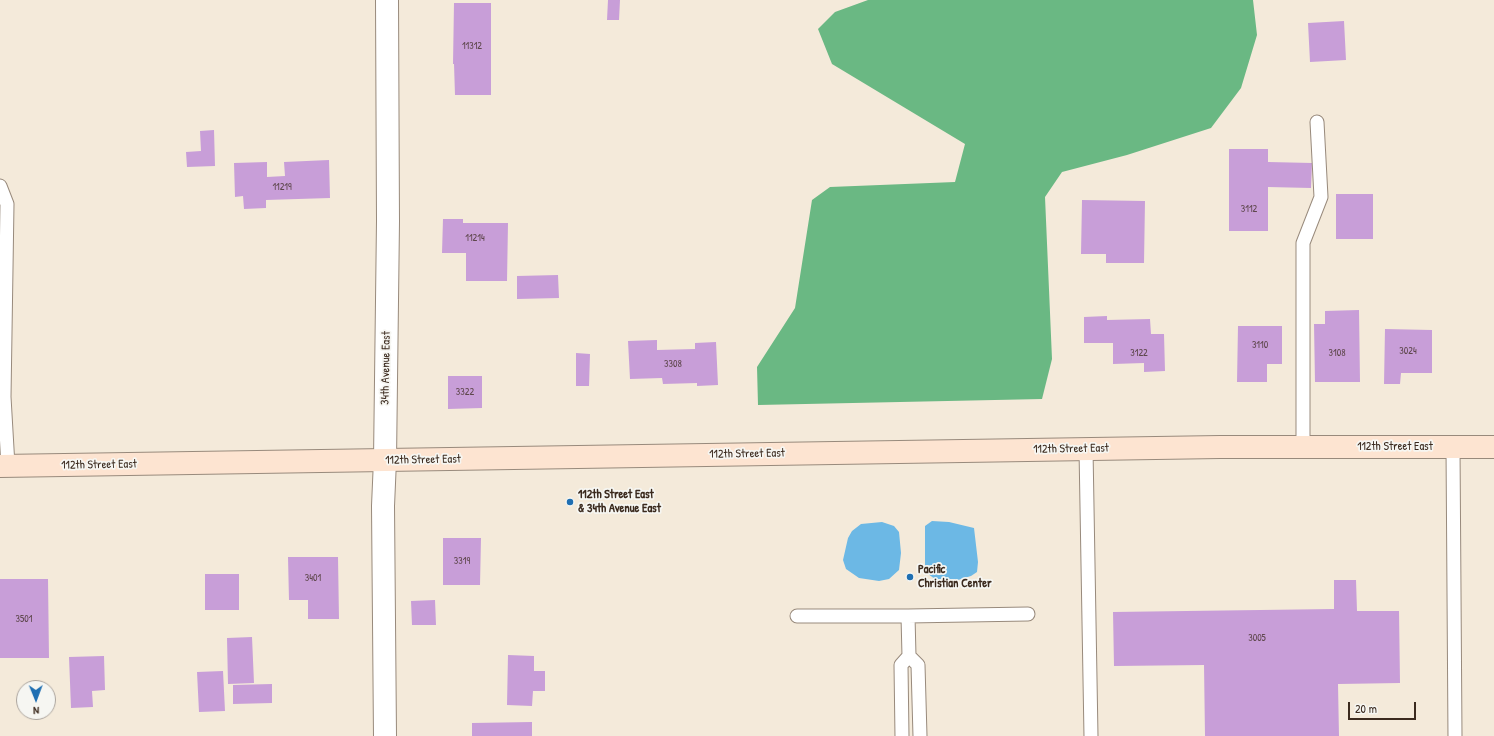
<!DOCTYPE html>
<style>
body{margin:0}
#map{position:relative;width:1494px;height:736px;overflow:hidden;background:#f4eada;font-family:"Patrick Hand",sans-serif}
canvas{display:block}
.north{position:absolute;left:16px;top:680px;width:40px;height:40px;box-sizing:border-box;background:#f6f6f2;border:1px solid #aba49d;border-radius:50%;rotate:179deg;font-size:11px;font-weight:700;line-height:16px;text-align:center;color:#3b2a1e}
.north::after{content:'';display:block;margin:auto;width:14px;height:18px;background:#1f6fb2;clip-path:polygon(50% 0,100% 100%,50% 72%,0 100%)}
.scale{position:absolute;left:1348px;top:702px;width:68px;height:18px;box-sizing:border-box;border:2px solid #3b2a1e;border-top:0;padding-left:5px;font-size:12px;line-height:14px;white-space:nowrap;color:#3b2a1e;-webkit-text-stroke:3px #f6f6f2;paint-order:stroke}
</style>
<div id="map">
<canvas width="1494" height="736"></canvas>
<div class="north">N</div>
<div class="scale">20 m</div>
</div>
<script>
const g = document.querySelector('canvas').getContext('2d');
g.lineJoin = 'round';
function fillPath(path, color) {
  g.fillStyle = color;
  g.fill(path, 'evenodd');
}
function poly(rows) {
  const path = new Path2D();
  for (const r of rows) {
    path.moveTo(r[0], r[1]);
    for (let i = 2; i < r.length; i += 2) path.lineTo(r[i], r[i + 1]);
  }
  return path;
}
function stroke(path, color, width, dash) {
  g.strokeStyle = color;
  g.lineWidth = width;
  g.lineCap = dash ? 'butt' : 'round';
  g.setLineDash(dash || []);
  g.stroke(path);
}
function write(font, color, halo, rows, align = 'center') {
  g.font = font + ' "Patrick Hand",sans-serif';
  g.lineWidth = 3.5;
  g.setLineDash([]);
  g.textBaseline = 'middle';
  g.strokeStyle = halo;
  g.fillStyle = color;
  for (const [text, x, y, turn = 0] of rows) {
    g.save();
    g.translate(x, y);
    g.rotate((+turn || 0) * Math.PI / 180);
    g.textAlign = isNaN(turn) ? turn : align;
    if (halo) g.strokeText(text, 0, 0);
    g.fillText(text, 0, 0);
    g.restore();
  }
}
const forest = poly([
 [868,0,1253,0,1257,35,1241,88,1211,128,1127,155,1062,172,1045,197,1052,359,1042,399,758,405,757,367,795,308,812,200,830,187,955,182,965,144,832,64,818,29,835,12]
]);
const water = poly([
 [932,521,949,522,974,528,978,562,977,572,971,576,958,580,935,579,928,574,925,567,925,526],
 [882,522,894,526,899,532,901,553,899,570,889,579,879,581,859,578,846,569,843,560,848,538,852,531,861,524]
]);
const building = poly([
 [608,0,620,0,619,20,607,20],
 [454,3,491,3,491,95,455,95,454,64,453,64],
 [1344,21,1346,60,1310,62,1308,23],
 [214,130,215,166,187,167,186,152,201,151,200,131],
 [1229,149,1268,149,1268,162,1312,163,1311,188,1268,187,1268,231,1229,231],
 [329,160,330,198,266,200,266,208,244,209,243,196,235,197,234,163,267,162,267,177,285,176,284,162],
 [1336,194,1373,194,1373,239,1336,239],
 [1082,200,1145,201,1144,263,1106,263,1106,254,1081,254],
 [443,219,463,219,463,223,508,223,507,281,466,281,466,253,442,253],
 [558,275,559,298,517,299,517,276],
 [1359,310,1360,382,1315,382,1314,324,1325,324,1325,311],
 [1107,316,1107,320,1150,319,1151,334,1164,334,1165,371,1144,372,1144,363,1113,364,1113,343,1084,343,1084,317],
 [1238,326,1282,326,1282,364,1267,364,1267,382,1237,382],
 [1385,329,1432,330,1432,373,1401,373,1400,384,1384,384],
 [657,340,657,350,695,349,695,343,716,342,718,385,697,386,697,383,663,384,662,378,630,379,628,341],
 [576,353,590,354,589,386,576,386],
 [448,376,482,376,482,408,448,409],
 [443,538,481,538,480,585,443,585],
 [288,557,338,557,339,619,308,619,308,600,289,600],
 [205,574,239,574,239,610,205,610],
 [0,579,48,579,49,658,0,658],
 [1334,580,1356,580,1357,611,1399,611,1400,683,1338,684,1339,736,1205,736,1204,665,1114,666,1113,612,1334,609],
 [435,600,436,625,412,625,411,601],
 [252,637,254,683,228,684,227,638],
 [508,655,534,656,534,671,545,671,545,691,533,691,532,706,507,705],
 [104,656,105,690,92,691,93,707,71,708,69,657],
 [223,671,225,711,199,712,197,672],
 [272,684,272,703,233,704,233,685],
 [532,722,532,736,472,736,472,723]
]);
const lane = poly([
 [0,186,7,204,4,397,8,466],
 [1303,447,1303,243,1321,197,1317,122],
 [1453,447,1455,736],
 [1086,449,1091,736],
 [797,616,908,616,1028,614],
 [908,616,909,656,918,665,920,736],
 [902,736,901,665,909,656]
]);
const street = poly([
 [385,736,383,506,385,460,388,221,387,0]
]);
const secondary = poly([
 [0,466,1220,447,1494,447]
]);
const markers = [
 [570,502,4,"#1f6fb2"],
 [910,577,4,"#1f6fb2"]
];
const numberNames = [
 ["11312",472,46],
 ["11219",282,187],
 ["3112",1249,209],
 ["11214",475,238],
 ["3110",1260,345],
 ["3024",1408,351],
 ["3122",1139,353],
 ["3108",1337,353],
 ["3308",673,364],
 ["3322",465,392],
 ["3319",462,561],
 ["3401",313,578],
 ["3501",24,619],
 ["3005",1257,638]
];
const streetNames = [
 ["34th Avenue East",386,368,-89],
 ["112th Street East",1395,447],
 ["112th Street East",1071,449,-1],
 ["112th Street East",747,454,-1],
 ["112th Street East",423,460,-1],
 ["112th Street East",99,465,-1]
];
const poiNames = [
 ["112th Street East",578,495],
 ["& 34th Avenue East",578,509],
 ["Pacific",918,570],
 ["Christian Center",918,584]
];
fillPath(forest, '#6ab883');
fillPath(water, '#6cb8e5');
fillPath(building, '#c89ed8');
stroke(lane, '#988a7c', 15);
stroke(street, '#988a7c', 24);
stroke(secondary, '#988a7c', 24);
stroke(lane, '#fff', 13);
stroke(street, '#fff', 22);
stroke(secondary, '#fde4d1', 22);
for (const [x, y, r, color] of markers) {
  const dot = new Path2D();
  dot.arc(x, y, r, 0, 2 * Math.PI);
  g.fillStyle = color;
  g.fill(dot);
  stroke(dot, '#f6f6f2', 1.5);
}
write('10px', '#5e474c', null, numberNames);
write('12px', '#3b2a1e', '#f6f6f2', streetNames);
write('bold 12px', '#3b2a1e', '#f6f6f2', poiNames, 'left');
</script>
